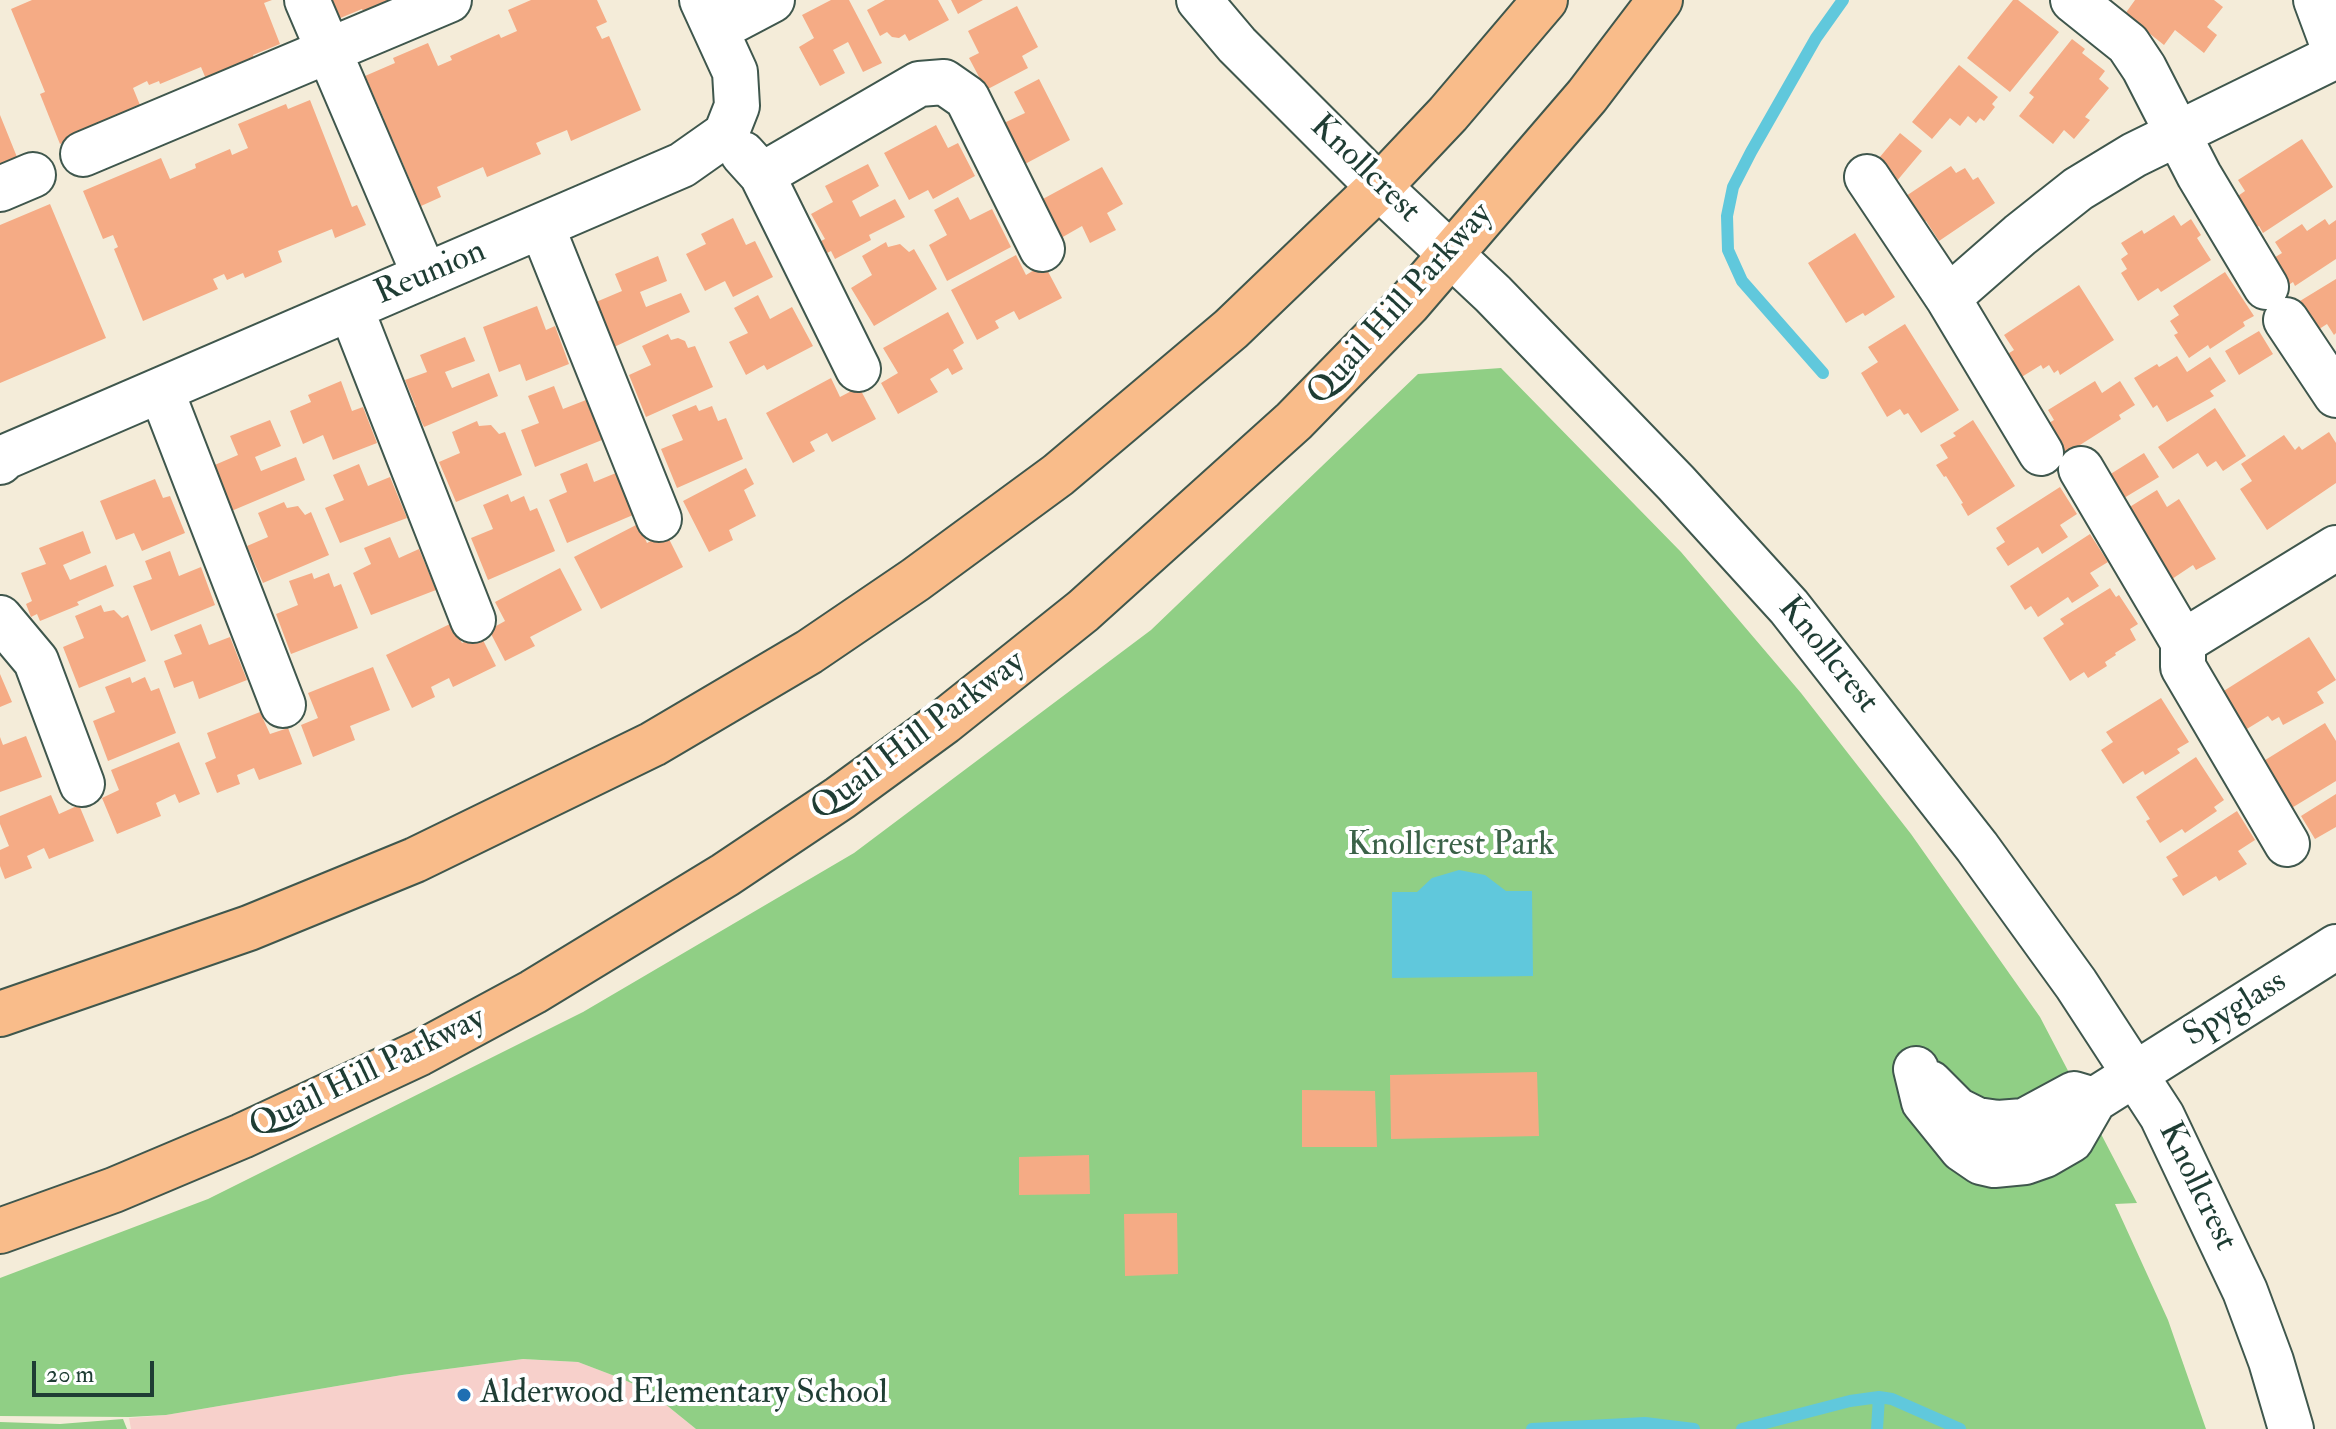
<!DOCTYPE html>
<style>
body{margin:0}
#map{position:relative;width:2336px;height:1429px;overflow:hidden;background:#f4ecd9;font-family:"IM FELL Double Pica",serif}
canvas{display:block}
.scale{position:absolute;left:32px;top:1361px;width:122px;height:36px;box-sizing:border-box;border:4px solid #1f3d34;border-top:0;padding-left:10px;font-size:24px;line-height:28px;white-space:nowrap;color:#1f3d34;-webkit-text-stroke:6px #fff;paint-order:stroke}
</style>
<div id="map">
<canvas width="2336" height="1429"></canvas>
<div class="scale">20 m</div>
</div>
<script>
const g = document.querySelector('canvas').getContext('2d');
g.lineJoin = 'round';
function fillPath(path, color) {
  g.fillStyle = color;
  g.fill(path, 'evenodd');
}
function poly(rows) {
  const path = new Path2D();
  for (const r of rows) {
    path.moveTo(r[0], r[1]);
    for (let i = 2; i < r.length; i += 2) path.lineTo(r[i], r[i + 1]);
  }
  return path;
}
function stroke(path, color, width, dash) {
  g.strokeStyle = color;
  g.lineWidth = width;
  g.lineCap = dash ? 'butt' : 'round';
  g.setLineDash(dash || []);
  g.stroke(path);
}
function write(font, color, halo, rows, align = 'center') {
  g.font = font + ' "IM FELL Double Pica",serif';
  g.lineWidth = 8;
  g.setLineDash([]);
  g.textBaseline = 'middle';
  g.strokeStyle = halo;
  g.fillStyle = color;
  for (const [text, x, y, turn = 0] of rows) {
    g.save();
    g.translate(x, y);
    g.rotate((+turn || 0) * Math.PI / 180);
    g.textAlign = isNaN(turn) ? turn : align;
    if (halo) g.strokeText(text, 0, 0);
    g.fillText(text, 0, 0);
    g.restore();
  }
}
const built = poly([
 [523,1359,578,1362,620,1378,649,1391,696,1429,131,1429,129,1418,166,1415,402,1375]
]);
const green = poly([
 [1501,368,1681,552,1801,693,1911,834,2040,1017,2137,1203,2115,1204,2168,1320,2206,1429,696,1429,649,1391,620,1378,578,1362,523,1359,402,1375,166,1415,129,1417,0,1416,0,1278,208,1199,583,1012,854,853,1151,630,1418,374],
 [123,1419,127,1429,0,1429,0,1422,60,1424]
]);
const water = poly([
 [1459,870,1485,875,1506,891,1532,891,1533,976,1392,978,1392,892,1417,892,1432,878]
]);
const stream = poly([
 [1823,373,1742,281,1728,250,1727,216,1733,187,1751,152,1816,38,1843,0],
 [1532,1429,1645,1423,1694,1429],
 [1742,1429,1850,1401,1879,1397,1892,1399,1960,1429],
 [1877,1429,1879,1397]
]);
const building = poly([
 [32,0,272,0,264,3,280,44,253,55,256,64,206,79,201,67,160,84,159,81,149,85,147,81,133,88,142,110,60,144,40,94,45,92,11,9],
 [330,0,409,0,364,13,362,9,338,19],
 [531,0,597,0,607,22,596,27,602,39,609,36,641,110,571,141,567,130,536,143,541,154,487,177,483,167,437,187,441,197,421,206,392,138,387,141,379,122,384,119,365,76,395,63,393,58,428,43,438,66,452,60,450,56,499,34,501,38,517,31,508,10],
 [831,0,849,0,882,63,863,72,848,42,833,50,845,73,820,86,799,47,814,38,802,15],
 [885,0,938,0,949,20,909,41,905,34,899,38,892,37,887,32,880,36,867,10],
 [951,0,983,0,958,14],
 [2013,0,2018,0,2059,32,2010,92,1967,58],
 [2135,0,2214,0,2223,7,2207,27,2217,35,2204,53,2175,30,2164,45,2125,14],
 [1017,6,1038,47,1022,56,1028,68,986,90,969,58,979,53,968,31],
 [2072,39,2085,49,2082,53,2105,71,2099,79,2109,88,2085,117,2090,120,2074,139,2064,130,2053,144,2019,116,2034,97,2029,93],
 [1959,65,1998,97,1992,104,1995,107,1984,121,1980,118,1976,123,1968,116,1960,126,1950,118,1932,139,1912,122],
 [1039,79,1070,140,1025,164,1004,123,1025,113,1014,92],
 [310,100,352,207,357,205,366,225,335,238,332,229,278,251,282,262,245,278,243,273,227,280,224,274,213,279,218,289,143,321,114,249,118,247,113,235,103,239,83,191,161,158,170,179,196,168,195,164,230,149,232,155,248,148,238,124,286,104,288,109],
 [0,115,19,162,0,170],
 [936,125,948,148,958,143,975,176,933,199,928,190,909,200,884,153],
 [1900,133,1922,151,1896,182,1874,164],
 [2302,139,2333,187,2263,233,2259,226,2255,228,2235,198,2245,191,2238,180],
 [868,164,879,186,852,201,860,217,895,199,905,217,869,235,871,240,835,259,831,251,825,254,819,242,825,239,811,214,833,202,825,186],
 [1951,166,1956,173,1965,168,1973,180,1978,177,1995,203,1939,241,1926,221,1918,227,1900,200],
 [1102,167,1123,204,1107,213,1116,230,1090,243,1082,226,1061,238,1041,200],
 [958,197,970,220,992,209,1011,247,947,281,929,245,947,235,934,210],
 [50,204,106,338,0,383,0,225],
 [2174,215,2181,226,2191,219,2201,235,2197,238,2211,260,2161,292,2158,288,2138,301,2121,273,2127,269,2121,259,2128,254,2121,243,2142,230,2144,234],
 [733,218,746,245,755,241,773,277,733,297,725,281,705,291,686,254,706,244,701,234],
 [2325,219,2329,225,2336,220,2336,259,2295,286,2293,282,2284,288,2267,262,2282,253,2275,242,2302,224,2307,231],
 [1855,233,1895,297,1865,316,1863,313,1846,323,1808,263],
 [886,242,888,247,900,244,909,252,914,249,937,289,874,326,851,288,872,275,862,256],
 [1016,255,1026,275,1044,264,1062,298,1019,320,1014,311,995,321,999,328,977,340,951,290],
 [658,256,667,281,640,292,646,307,681,293,690,312,614,347,596,302,622,291,615,274],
 [2225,272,2254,316,2243,322,2245,326,2210,349,2208,345,2189,358,2174,335,2178,333,2170,321,2179,315,2173,306],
 [2336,279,2336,333,2334,335,2327,324,2313,333,2295,304],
 [2079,285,2114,340,2060,375,2058,370,2054,373,2049,365,2043,369,2041,365,2020,378,2006,355,2014,350,2004,335],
 [758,295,770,319,792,307,813,346,767,370,764,365,746,375,729,342,748,333,734,308],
 [537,306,546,330,555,326,569,364,526,381,520,364,499,372,483,327],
 [948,312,964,343,953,350,963,369,952,375,948,368,930,379,938,392,898,414,881,383,898,373,883,348],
 [1905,324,1959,410,1921,433,1908,413,1904,415,1900,409,1887,417,1861,373,1878,362,1868,347],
 [2259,331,2273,354,2239,375,2225,351],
 [668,334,671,340,678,338,685,341,688,348,695,346,713,387,646,417,629,375,651,365,642,346],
 [465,337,475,361,445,372,452,388,489,373,498,396,424,427,420,419,414,422,409,410,416,407,405,380,427,372,420,355],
 [2177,356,2187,372,2210,357,2226,381,2210,391,2214,396,2167,422,2157,405,2153,408,2134,378,2157,364,2159,367],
 [831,378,840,397,859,387,876,419,832,442,827,433,810,442,815,451,793,463,766,413],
 [341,381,352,411,363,407,377,443,333,460,323,435,303,444,290,411,311,402,308,395],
 [2095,381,2102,393,2120,381,2135,405,2119,415,2121,419,2061,457,2042,427,2054,420,2048,410],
 [554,386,563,409,586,400,602,440,535,467,521,430,539,423,528,396],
 [696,405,699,411,712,406,718,421,726,418,743,459,677,488,661,449,683,440,672,415],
 [2215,408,2246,456,2223,471,2216,461,2207,467,2198,453,2173,469,2158,447],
 [270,420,281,446,255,457,261,471,296,457,305,480,229,512,210,467,238,455,230,436],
 [1973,420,2015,486,1968,516,1961,504,1963,503,1946,476,1944,477,1936,465,1948,458,1940,445,1956,436,1953,433],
 [477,421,479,426,491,425,499,434,505,432,522,475,456,502,439,462,460,453,452,432],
 [2329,432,2336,443,2336,483,2267,530,2240,489,2252,481,2241,464,2284,435,2295,450,2299,446,2302,450],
 [2144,453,2159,477,2124,498,2109,475],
 [587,463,594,482,616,473,633,515,567,543,549,500,567,492,560,474],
 [359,464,368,486,390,477,407,518,340,543,325,508,344,500,333,475],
 [746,468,754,484,744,490,756,516,729,530,733,540,709,552,683,501],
 [155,479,163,498,170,496,185,533,142,551,134,533,116,540,100,501],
 [2060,487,2077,514,2060,525,2068,537,2042,554,2038,547,2008,566,1996,548,2005,542,1996,528],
 [2157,490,2167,507,2179,499,2216,559,2196,570,2193,565,2172,579,2128,508],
 [508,494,511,502,524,496,530,511,537,508,555,551,488,580,471,538,493,529,483,505],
 [284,502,287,508,298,506,305,515,311,512,329,555,263,583,247,546,268,537,258,513],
 [638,524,647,543,666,533,683,567,601,609,574,557],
 [83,531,91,553,63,565,70,580,106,565,114,586,77,602,79,605,40,621,37,614,31,617,26,604,32,601,21,573,46,564,39,548],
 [2090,534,2108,562,2090,573,2099,586,2072,603,2068,597,2038,617,2031,606,2025,610,2010,586],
 [390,537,399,558,419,549,436,590,371,615,353,573,371,564,364,548],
 [170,551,179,576,201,567,215,605,151,631,133,586,152,579,145,561],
 [560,568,582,610,530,637,535,646,505,661,489,630,505,621,495,602],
 [312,573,314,579,329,573,334,587,341,584,358,628,291,654,276,614,298,605,289,581],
 [2110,588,2116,597,2119,595,2138,624,2130,629,2136,640,2115,653,2116,655,2105,662,2107,666,2088,678,2084,672,2070,681,2043,638,2064,624,2060,619],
 [101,605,104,612,114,610,122,618,128,615,146,661,79,688,63,647,84,638,75,616],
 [452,623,462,643,480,634,496,666,453,687,449,678,431,687,435,697,412,708,386,655],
 [201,624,209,645,230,637,247,680,199,699,193,681,174,688,164,661,182,654,174,635],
 [2309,637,2336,680,2317,692,2324,703,2283,725,2279,717,2272,721,2268,716,2242,732,2219,694],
 [373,667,390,710,350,726,355,740,313,757,301,725,318,718,308,693],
 [0,674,12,702,0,707],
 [130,677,132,683,145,677,151,691,159,688,176,733,108,761,93,721,115,712,105,687],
 [2161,698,2189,742,2177,749,2180,753,2145,775,2143,771,2123,784,2101,750,2113,742,2106,732],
 [260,712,270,734,288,728,302,764,259,780,254,768,237,775,240,784,217,793,205,763,216,758,207,733],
 [2325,723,2336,741,2336,781,2290,809,2262,762],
 [26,736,42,777,0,792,0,737,3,745],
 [179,742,200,794,179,803,175,794,156,803,161,816,117,834,102,798,119,790,111,770],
 [2196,757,2224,800,2214,807,2217,811,2185,833,2182,829,2160,843,2146,821,2150,819,2136,797],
 [2336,794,2336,827,2315,839,2301,816],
 [51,795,59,814,79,805,94,841,49,859,44,848,27,856,32,868,5,879,0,866,0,850,9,846,0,824,0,816],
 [2237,811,2255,840,2238,851,2247,864,2219,881,2216,876,2183,896,2172,879,2178,876,2166,857],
 [1537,1072,1539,1136,1391,1139,1390,1075],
 [1302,1090,1375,1091,1377,1147,1302,1147],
 [1089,1155,1090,1194,1019,1195,1019,1157],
 [1177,1213,1178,1274,1125,1276,1124,1214]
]);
const minor = poly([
 [307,0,425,276],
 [1199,0,1237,45,1379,187,1493,294,1676,483,1789,607,1977,847,2076,984,2162,1116,2245,1291,2271,1361,2291,1429],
 [2073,0,2128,44,2144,68,2199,175,2266,287],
 [2316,0,2336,54],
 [717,29,772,0],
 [83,154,449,0],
 [743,154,762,175,858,369],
 [762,175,919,84,944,82,967,98,1042,249],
 [1867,177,1948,298,2041,453],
 [0,189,33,175],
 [542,227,659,519],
 [1948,298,2020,235,2078,189,2134,155,2336,56],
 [351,309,473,620],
 [2286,320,2336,395],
 [161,390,283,705],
 [0,462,5,457,682,165,726,134,737,106,735,72,702,0],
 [2081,469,2183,642,2183,667,2287,844],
 [0,618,36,661,82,784],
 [2183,642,2336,548],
 [1916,1069,1924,1102,1962,1149,1981,1162,1994,1165,2025,1162,2045,1155,2071,1140,2094,1100,2336,947],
 [1930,1083,1957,1110,1977,1120,1998,1123,2024,1121,2074,1094,2094,1100]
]);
const major = poly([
 [0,1014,249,928,415,860,653,744,809,652,915,580,1058,475,1231,329,1379,187,1448,114,1545,0],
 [0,1231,114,1190,242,1136,420,1053,533,992,725,875,840,798,944,722,1083,611,1294,421,1408,304,1587,96,1660,0]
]);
const markers = [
 [464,1395,8,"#1f6fb2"]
];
const streetNames = [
 ["Knollcrest",1364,170,44],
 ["Reunion",431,274,-23],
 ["Quail Hill Parkway",1401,305,-48],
 ["Knollcrest",1827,656,51],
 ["Quail Hill Parkway",919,737,-37],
 ["Spyglass",2236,1010,-32],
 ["Quail Hill Parkway",368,1074,-26],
 ["Knollcrest",2196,1187,64]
];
const parkNames = [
 ["Knollcrest Park",1451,847]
];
const poiNames = [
 ["Alderwood Elementary School",480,1395]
];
fillPath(built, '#f7d0cb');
fillPath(green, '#90cf85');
fillPath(water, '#60c8dc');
stroke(stream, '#60c8dc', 12);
fillPath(building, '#f5ab85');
stroke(minor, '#3f574d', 48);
stroke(major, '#3f574d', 48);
stroke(minor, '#fff', 44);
stroke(major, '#f9bc8a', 44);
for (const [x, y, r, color] of markers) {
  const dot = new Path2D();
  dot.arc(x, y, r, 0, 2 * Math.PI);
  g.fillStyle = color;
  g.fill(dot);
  stroke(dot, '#fff', 3);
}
write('34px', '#1f3d34', '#fff', streetNames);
write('34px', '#3b6248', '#fff', parkNames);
write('34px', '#1f3d34', '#fff', poiNames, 'left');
</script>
